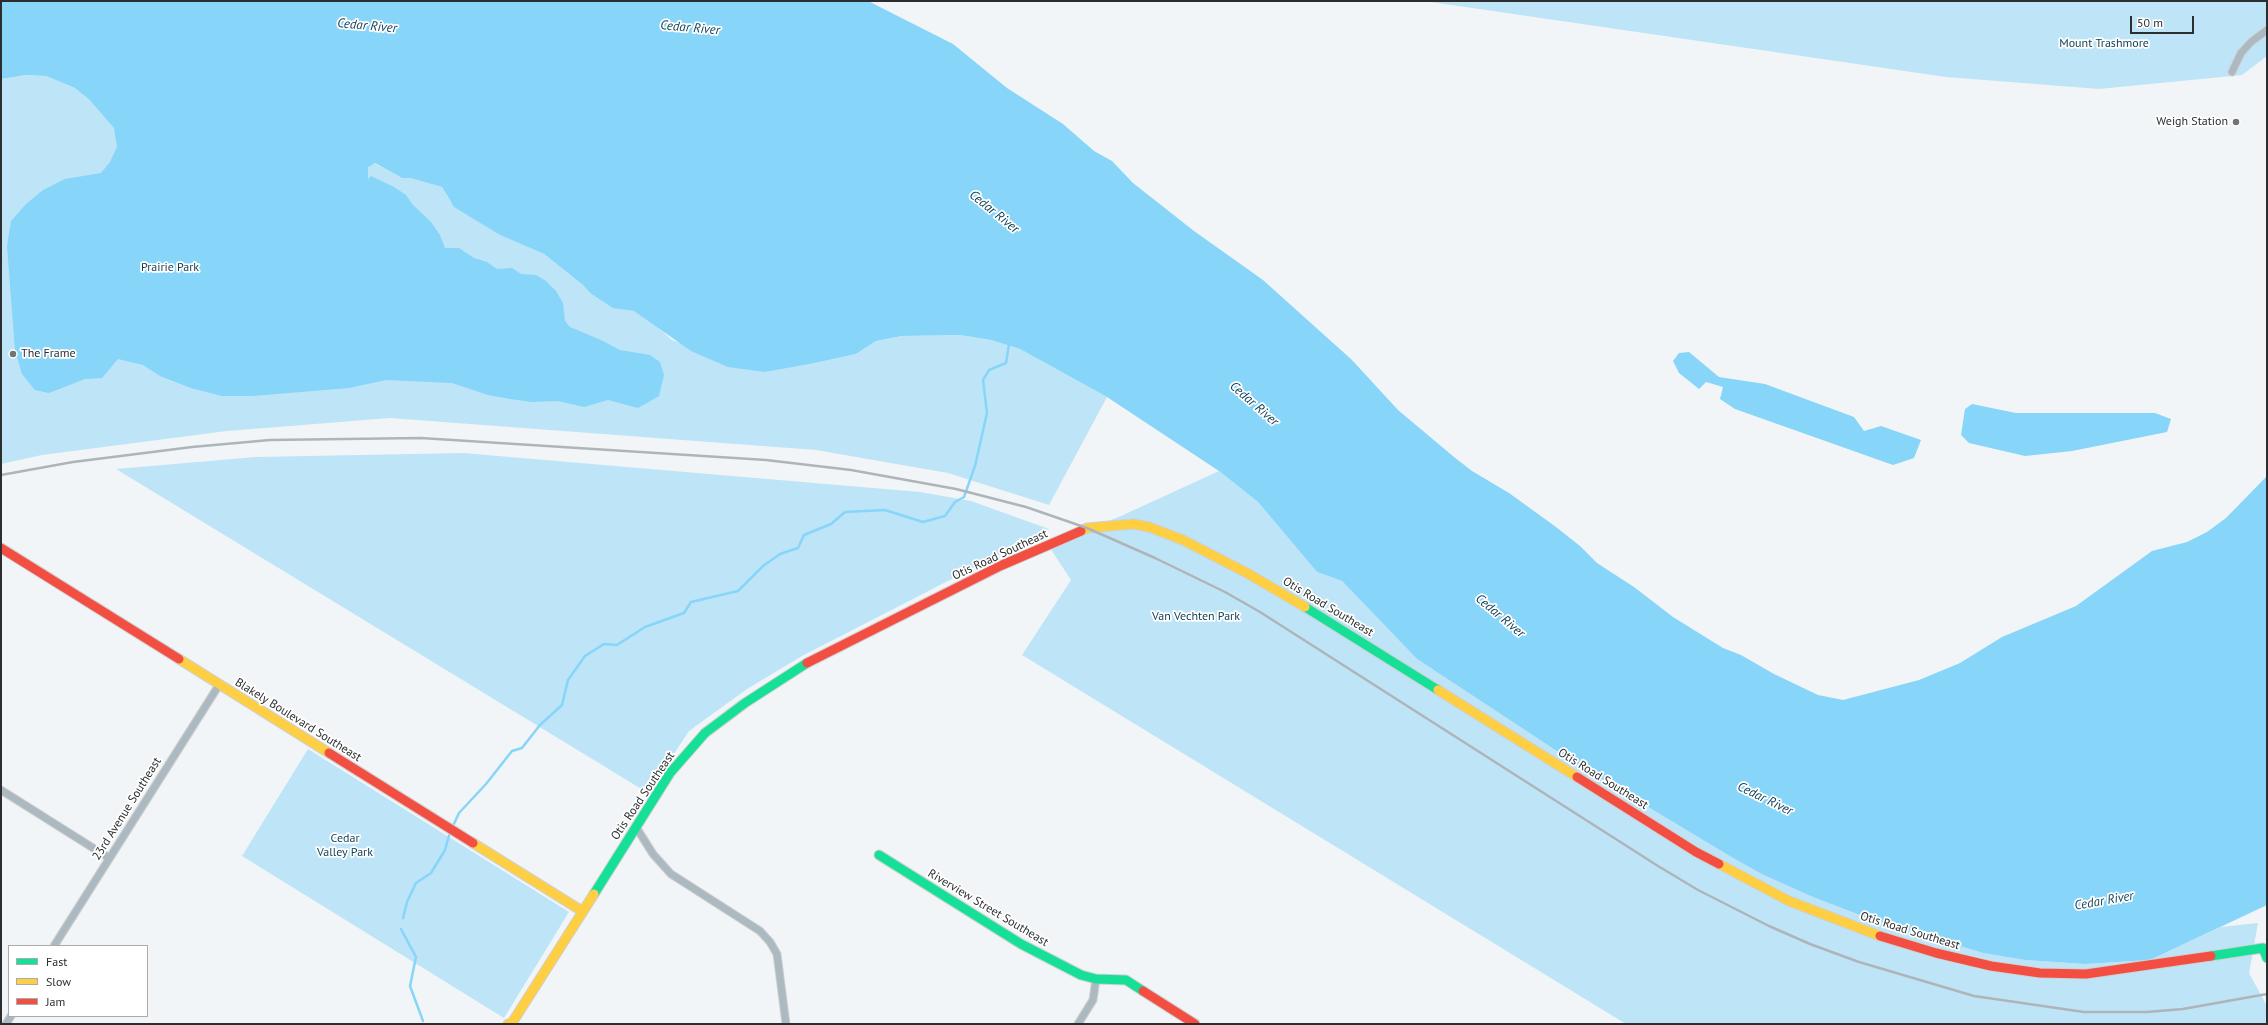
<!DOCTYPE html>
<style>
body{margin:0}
#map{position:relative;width:2268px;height:1025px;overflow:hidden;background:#f2f5f7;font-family:"PT Sans",sans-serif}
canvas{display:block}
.frame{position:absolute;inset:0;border:2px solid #2b2d2e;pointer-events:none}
.legend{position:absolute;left:8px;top:945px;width:140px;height:72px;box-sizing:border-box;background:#fff;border:1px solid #aaabab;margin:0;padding:5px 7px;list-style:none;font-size:12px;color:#2b2d2e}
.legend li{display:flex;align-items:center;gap:8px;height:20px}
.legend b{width:20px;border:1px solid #aaabab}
.scale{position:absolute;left:2130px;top:16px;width:64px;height:18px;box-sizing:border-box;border:2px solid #2b2d2e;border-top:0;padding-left:5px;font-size:12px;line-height:14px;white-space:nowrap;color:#2b2d2e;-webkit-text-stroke:3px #fff;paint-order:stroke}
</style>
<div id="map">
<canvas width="2268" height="1025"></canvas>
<div class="frame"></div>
<ul class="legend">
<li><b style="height:5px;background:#16e098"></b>Fast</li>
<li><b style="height:5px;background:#ffcf43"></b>Slow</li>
<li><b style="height:5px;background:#f24e42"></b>Jam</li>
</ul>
<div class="scale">50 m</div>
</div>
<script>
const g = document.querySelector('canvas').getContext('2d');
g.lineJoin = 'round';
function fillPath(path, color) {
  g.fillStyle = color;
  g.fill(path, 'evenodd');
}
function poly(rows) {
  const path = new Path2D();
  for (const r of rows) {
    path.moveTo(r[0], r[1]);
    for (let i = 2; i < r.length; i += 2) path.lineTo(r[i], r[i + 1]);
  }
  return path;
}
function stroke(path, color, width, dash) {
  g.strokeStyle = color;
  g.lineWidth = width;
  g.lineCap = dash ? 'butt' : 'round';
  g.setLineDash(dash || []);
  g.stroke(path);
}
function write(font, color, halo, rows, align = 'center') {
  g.font = font + ' "PT Sans",sans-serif';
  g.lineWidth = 3.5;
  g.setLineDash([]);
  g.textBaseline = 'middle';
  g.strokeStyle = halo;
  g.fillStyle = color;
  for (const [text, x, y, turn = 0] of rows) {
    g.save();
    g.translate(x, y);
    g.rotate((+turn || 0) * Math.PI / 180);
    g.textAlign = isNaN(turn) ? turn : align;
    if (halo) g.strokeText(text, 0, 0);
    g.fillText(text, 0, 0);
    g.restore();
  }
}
const green = poly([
 [1424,1,2267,1,2267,56,2242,75,2099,89,1946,77],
 [26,75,46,76,75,88,374,163,402,178,410,178,442,187,450,201,500,235,544,254,583,285,590,293,613,307,634,311,653,323,672,340,765,372,856,354,876,341,902,336,960,335,991,340,1020,349,1107,397,1049,505,948,473,816,450,390,418,227,431,42,455,1,464,1,79],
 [463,453,920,492,971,501,1049,529,802,656,747,689,689,731,648,793,116,469,256,457],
 [1219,471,1258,502,1317,572,1342,581,1417,659,1575,763,1728,855,1813,897,1865,917,1983,953,2025,960,2085,964,2150,960,2221,927,2258,923,2249,973,2267,1006,2267,1024,1626,1024,1022,655,1071,580,1048,545,1121,516],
 [308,749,569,912,504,1018,242,856]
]);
const water = poly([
 [1,1,868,1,953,44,1007,88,1063,124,1094,151,1112,161,1133,183,1194,231,1263,280,1352,360,1398,410,1454,457,1472,471,1509,493,1556,527,1580,546,1597,563,1634,587,1673,617,1723,648,1741,655,1774,674,1818,695,1843,700,1919,680,1960,663,2002,637,2076,606,2152,551,2187,542,2207,532,2226,518,2267,476,2267,905,2150,960,2085,964,2025,960,1983,953,1865,917,1813,897,1762,874,1728,855,1575,763,1417,659,1342,581,1317,572,1258,502,1219,471,1107,397,1020,349,991,340,960,335,902,336,876,341,856,354,809,364,765,372,728,367,691,351,634,311,613,308,590,293,583,285,544,254,500,235,454,207,442,187,410,178,402,178,375,163,368,167,368,179,371,176,394,187,406,195,413,205,431,222,440,235,445,248,459,248,474,258,487,262,497,269,512,268,521,274,536,275,546,281,556,291,563,303,565,321,570,327,601,340,620,350,650,355,660,362,664,375,659,396,638,408,608,400,584,407,558,401,532,402,510,399,488,395,452,383,386,380,349,388,253,396,222,396,191,388,160,376,143,365,118,359,102,378,85,379,49,393,35,390,22,374,15,350,7,246,11,221,26,204,43,190,65,179,101,173,110,162,117,147,114,128,89,99,75,88,46,76,26,75,1,79],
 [1689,352,1719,377,1765,384,1854,417,1864,431,1881,426,1921,440,1914,458,1893,465,1735,409,1720,399,1723,387,1706,382,1699,389,1679,373,1673,361,1679,353],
 [1972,404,2016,413,2155,413,2171,419,2167,432,2072,451,2025,456,1969,443,1961,435,1965,409]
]);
const stream = poly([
 [452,828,459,813,486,784,512,751,522,748,540,725,562,705,568,680,585,656,604,644,617,645,645,627,684,613,691,602,738,591,763,566,780,554,798,548,804,535,831,524,845,512,885,510,923,522,945,516,955,502,964,497,975,466,987,413,983,380,989,370,1006,363,1009,344],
 [403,918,407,902,416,883,431,873,445,850,450,832],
 [401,929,416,957,410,986,423,1021]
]);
const street = poly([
 [2232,72,2241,53,2251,42,2267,30],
 [1,790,109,858],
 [636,827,653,854,671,874,760,931,770,942,777,954,786,1024],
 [54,946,219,685],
 [6,1024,11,1016],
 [1078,1024,1093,1000,1096,979]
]);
const fast = poly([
 [1305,607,1438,690],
 [879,855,1021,944,1081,975,1096,979,1126,980,1143,991],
 [594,894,670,773,705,733,745,703,807,663],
 [2211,956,2263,948,2267,958]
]);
const slow = poly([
 [1081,531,1087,528,1133,524,1149,527,1183,540,1247,573,1305,607],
 [179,659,329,753],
 [1438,690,1577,777],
 [473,843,582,911],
 [1719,864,1789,901,1880,936],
 [508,1024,512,1023,594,894]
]);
const jam = poly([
 [1,548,179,659],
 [807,663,1000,566,1081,531],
 [329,753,473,843],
 [1577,777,1696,852,1719,864],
 [1880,936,1936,953,1991,966,2040,973,2086,974,2211,956],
 [1143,991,1195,1024]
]);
const rail = poly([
 [1,475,73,462,192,447,270,440,421,438,766,460,851,470,956,489,1026,507,1087,528,1155,558,1225,592,1260,612,1658,866,1698,890,1769,926,1810,944,1859,962,1974,996,2084,1012,2147,1012,2183,1009,2267,994]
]);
const markers = [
 [2236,122,4,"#717374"],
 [13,354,4,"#717374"]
];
const parkNames = [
 ["Mount Trashmore",2104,44],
 ["Prairie Park",170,268],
 ["Van Vechten Park",1196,617],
 ["Cedar",345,839],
 ["Valley Park",345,853]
];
const poiNames = [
 ["Weigh Station",2228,122],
 ["The Frame",21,354,"left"]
];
const streetNames = [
 ["Otis Road Southeast",1000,555,-25],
 ["Otis Road Southeast",1328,607,31],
 ["Blakely Boulevard Southeast",298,720,32],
 ["Otis Road Southeast",1603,779,32],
 ["Otis Road Southeast",643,796,-56],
 ["23rd Avenue Southeast",127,809,-58],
 ["Riverview Street Southeast",988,908,31],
 ["Otis Road Southeast",1910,931,17]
];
const waterNames = [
 ["Cedar River",367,26,5],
 ["Cedar River",690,28,5],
 ["Cedar River",994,212,39],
 ["Cedar River",1254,404,41],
 ["Cedar River",1500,616,40],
 ["Cedar River",1765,799,26],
 ["Cedar River",2104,901,-10]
];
fillPath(green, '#bee4f8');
fillPath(water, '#87d5f9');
stroke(stream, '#87d5f9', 2.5);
stroke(street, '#cfd1d2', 9);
stroke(fast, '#cfd1d2', 11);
stroke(slow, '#cfd1d2', 11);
stroke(jam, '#cfd1d2', 11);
stroke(street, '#acb9c0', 7);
stroke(fast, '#16e098', 9);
stroke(slow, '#ffcf43', 9);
stroke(jam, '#f24e42', 9);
stroke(rail, '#aeb5b9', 2.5);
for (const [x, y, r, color] of markers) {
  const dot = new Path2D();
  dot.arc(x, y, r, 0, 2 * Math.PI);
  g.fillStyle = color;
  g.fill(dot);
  stroke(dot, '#fff', 1.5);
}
write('12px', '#0e3e53', '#fff', parkNames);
write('12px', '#2b2d2e', '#fff', poiNames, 'right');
write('12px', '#2b2d2e', '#fff', streetNames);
write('italic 13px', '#144358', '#fff', waterNames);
</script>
